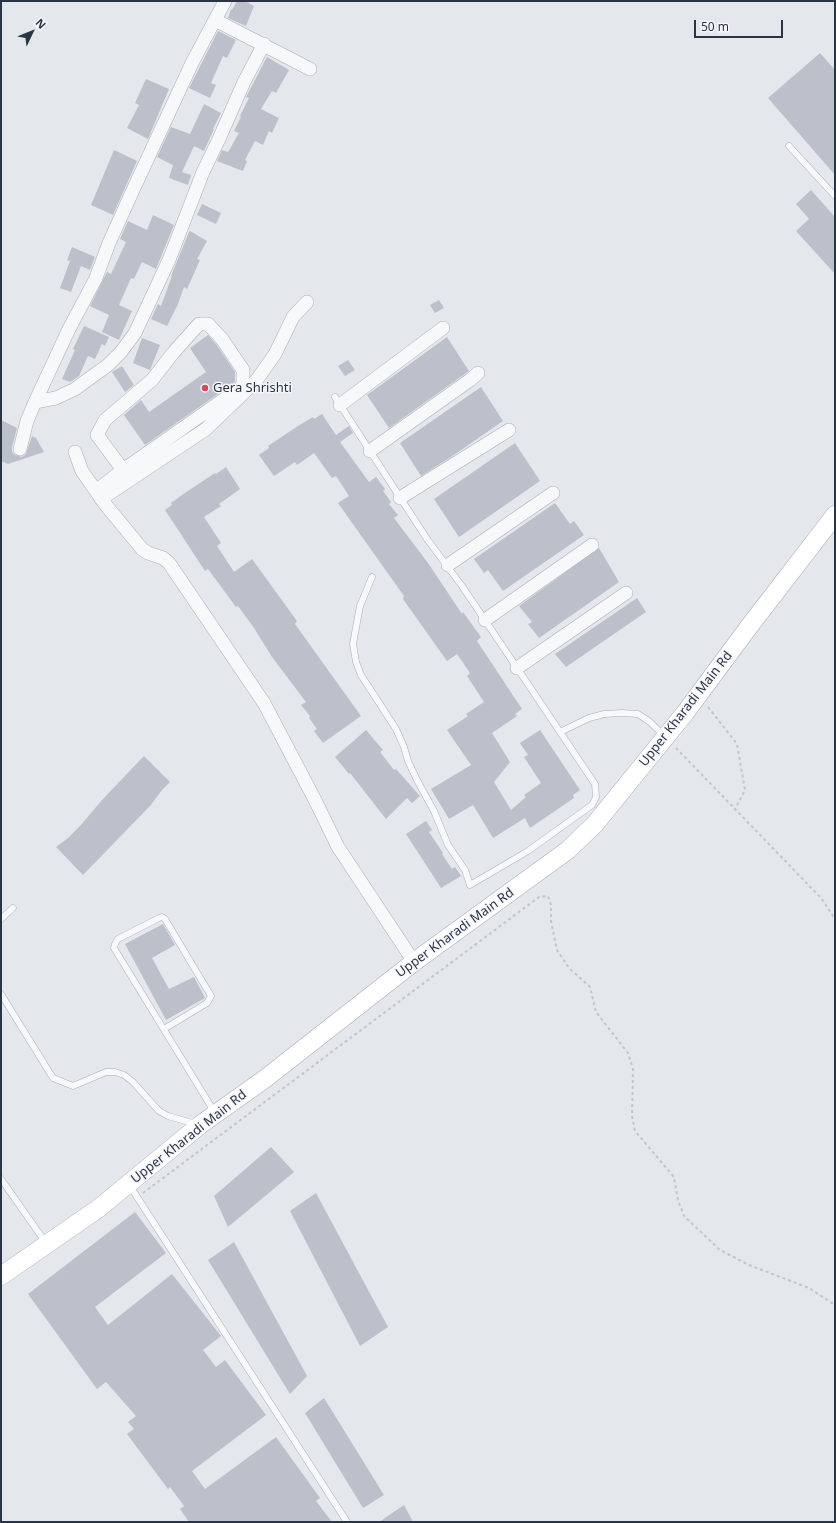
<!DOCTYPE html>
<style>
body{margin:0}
#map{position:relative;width:836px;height:1523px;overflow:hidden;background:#e4e7ec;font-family:"Noto Sans",sans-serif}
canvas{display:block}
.frame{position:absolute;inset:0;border:2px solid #2b3445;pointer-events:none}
.north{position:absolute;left:12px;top:12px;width:40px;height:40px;-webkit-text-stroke:3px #f4f6f9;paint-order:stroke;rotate:47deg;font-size:11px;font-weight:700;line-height:16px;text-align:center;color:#2b3445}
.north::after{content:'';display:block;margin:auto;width:14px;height:18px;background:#2b3445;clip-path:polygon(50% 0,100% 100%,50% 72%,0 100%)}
.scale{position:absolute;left:694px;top:20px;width:89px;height:18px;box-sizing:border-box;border:2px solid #2b3445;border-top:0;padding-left:5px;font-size:12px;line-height:14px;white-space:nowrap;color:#2b3445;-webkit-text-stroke:3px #f4f6f9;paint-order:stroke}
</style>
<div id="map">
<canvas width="836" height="1523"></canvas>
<div class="frame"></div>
<div class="north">N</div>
<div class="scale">50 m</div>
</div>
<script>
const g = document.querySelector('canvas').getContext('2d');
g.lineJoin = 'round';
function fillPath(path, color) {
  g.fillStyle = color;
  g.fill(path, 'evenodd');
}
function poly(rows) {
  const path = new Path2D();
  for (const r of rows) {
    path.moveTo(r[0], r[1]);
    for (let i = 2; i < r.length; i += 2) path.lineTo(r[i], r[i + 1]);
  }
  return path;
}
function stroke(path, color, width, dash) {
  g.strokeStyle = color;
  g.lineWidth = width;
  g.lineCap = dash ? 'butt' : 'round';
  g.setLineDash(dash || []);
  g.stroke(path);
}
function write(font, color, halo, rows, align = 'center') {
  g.font = font + ' "Noto Sans",sans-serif';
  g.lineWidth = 3;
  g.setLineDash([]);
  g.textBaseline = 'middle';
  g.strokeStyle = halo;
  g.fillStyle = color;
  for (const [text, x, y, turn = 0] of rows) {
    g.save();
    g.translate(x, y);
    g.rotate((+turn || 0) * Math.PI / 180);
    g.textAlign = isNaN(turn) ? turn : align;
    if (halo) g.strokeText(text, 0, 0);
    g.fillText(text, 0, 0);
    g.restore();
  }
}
const building = poly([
 [237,1,245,1,254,6,246,26,228,18,231,9,232,10],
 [218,31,236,40,227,58,223,56,211,83,216,85,210,98,189,88],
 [820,53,835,70,835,175,768,98],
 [267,57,289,70,276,93,272,91,261,109,279,118,272,133,269,131,263,145,255,141,245,160,247,161,243,171,217,161,222,150,228,152,239,133,234,131,241,117,240,116,249,98,246,97],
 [146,79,169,89,148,139,127,128,139,105,135,103],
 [204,104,221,113,213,129,214,129,204,151,194,146,182,172,191,175,188,185,169,178,173,165,157,157,171,127,190,134],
 [114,150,137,161,113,215,91,205],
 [811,190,835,217,835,274,796,231,809,219,796,204],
 [202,204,221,213,216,224,197,215],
 [153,215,174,225,156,269,142,262,134,279,131,278,119,305,132,311,119,340,102,332,109,315,90,306,107,272,111,274,126,242,120,239,128,221,147,230],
 [190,231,207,241,197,259,200,260,187,289,184,287,178,304,167,326,151,319,158,304,161,306,172,276,171,276,189,232],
 [72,247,95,257,90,270,81,266,71,292,60,288,70,261,67,260],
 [439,300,444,308,435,313,430,305],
 [84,326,109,337,105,346,102,344,95,359,88,356,79,376,70,382,62,379,75,350,73,349],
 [208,335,216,344,235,372,235,382,145,445,124,415,141,400,149,412,206,372,190,348],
 [447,337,469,371,389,428,367,395],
 [142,338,160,345,150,370,133,363],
 [348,360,355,370,345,376,338,366],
 [122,366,134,385,125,392,112,372],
 [481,387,503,421,451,457,421,476,400,443],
 [322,414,336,435,349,426,353,433,340,442,369,482,376,477,385,489,383,491,391,502,389,504,398,515,394,518,428,563,462,614,463,612,481,637,477,641,522,709,515,714,517,716,492,733,510,762,494,782,511,810,526,797,524,795,541,783,524,757,528,755,520,743,540,730,580,790,573,795,574,798,530,828,525,818,493,838,473,805,449,819,431,789,471,765,447,730,468,716,466,714,484,702,467,676,470,673,457,654,447,661,403,599,404,596,338,503,349,496,336,476,332,478,314,453,297,465,295,462,274,476,259,455,269,448,268,446,298,426,313,417,314,419],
 [1,420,17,428,12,447,12,452,15,455,22,457,26,454,32,436,36,438,44,452,8,464,1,461],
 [515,443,540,481,459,537,434,499],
 [226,467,240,489,219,504,221,506,204,517,221,543,217,546,234,572,252,559,297,621,295,624,361,716,323,743,314,731,317,729,309,718,310,716,301,705,306,702,272,657,254,628,238,606,236,607,208,569,205,571,165,510,172,505,171,503,185,493,215,473,216,474],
 [555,503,570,524,574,521,584,535,503,591,488,570,484,573,474,559],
 [599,548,619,582,539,638,528,624,532,622,519,606],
 [637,598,646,612,566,667,555,654],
 [366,730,383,750,380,752,394,770,396,769,420,796,412,803,407,798,386,819,350,773,349,774,335,757],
 [144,756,170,782,162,790,150,806,83,875,56,847,68,838,81,825,102,800],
 [426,821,432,830,429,832,443,853,442,854,452,869,455,867,461,876,441,888,406,834],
 [163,924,175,945,152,958,169,989,194,977,205,998,166,1020,125,944],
 [271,1147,294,1172,228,1227,214,1196],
 [316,1193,388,1327,360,1346,290,1211],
 [135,1212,166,1253,95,1307,108,1325,172,1274,221,1336,203,1350,216,1367,225,1360,266,1415,192,1471,205,1489,276,1437,320,1498,316,1501,332,1522,189,1522,180,1509,184,1506,170,1487,168,1489,127,1434,134,1429,128,1422,136,1416,106,1382,97,1389,28,1294],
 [234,1242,307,1376,290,1394,208,1260],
 [324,1398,384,1495,363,1508,305,1413],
 [404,1505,413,1522,379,1522]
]);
const path = poly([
 [708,707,737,744,745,790,735,809],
 [676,748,822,899,835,919],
 [143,1193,539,897,548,896,551,905,551,921,557,950,569,968,590,987,596,1012,628,1053,633,1069,632,1116,635,1131,674,1177,678,1200,684,1216,720,1250,749,1265,809,1288,835,1305]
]);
const lane = poly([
 [789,146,835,196],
 [335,397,427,539,462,586,595,784,596,797,592,805,528,851,470,885,465,870,448,845,434,811,417,780,408,761,404,747,396,729,361,675,356,662,353,644,360,606,372,577],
 [560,732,589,718,604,714,622,713,638,714,650,722,664,736],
 [1,919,13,908],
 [1,994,53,1078,73,1086,106,1072,115,1072,124,1075,133,1082,159,1111,168,1116,196,1124],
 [164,1029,207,1003,211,996,165,919,162,917,159,918,118,939,115,944,114,948,215,1113],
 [1,1179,46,1243],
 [130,1186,347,1522]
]);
const street = poly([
 [215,20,310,69],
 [35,402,56,398,75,389,108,365,121,352,135,333,169,260,203,172,219,139,244,82,264,44],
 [340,405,443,328],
 [20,449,27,421,35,402,69,329,96,278,109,243,133,190,192,63,225,1],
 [370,451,470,380,478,373],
 [75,452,82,471,105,504,142,549,148,553,163,558,169,563,264,703,315,800,338,847,414,962],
 [96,491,123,470,97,435,105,420,152,380,173,353,199,324,208,324,222,339,243,370,243,386,123,470],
 [400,498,509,430],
 [101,499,206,429,256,381,275,354,293,317,307,302],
 [448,565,553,493],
 [485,620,592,545],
 [517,668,626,593]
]);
const secondary = poly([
 [1,1276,99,1208,200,1125,266,1078,414,962,568,850,595,824,685,713,748,628,835,515]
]);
const markers = [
 [205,388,4,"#d1495b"]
];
const poiNames = [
 ["Gera Shrishti",213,388]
];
const streetNames = [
 ["Upper Kharadi Main Rd",686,709,-52],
 ["Upper Kharadi Main Rd",455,933,-36],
 ["Upper Kharadi Main Rd",189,1137,-38]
];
fillPath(building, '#bbc0ca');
stroke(lane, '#a9aeb7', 7);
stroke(street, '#a9aeb7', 14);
stroke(secondary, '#a9aeb7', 19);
stroke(path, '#c2c5cb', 2, [3, 3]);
stroke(lane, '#f7f8fa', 6);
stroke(street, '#f7f8fa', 13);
stroke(secondary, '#fff', 18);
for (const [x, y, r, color] of markers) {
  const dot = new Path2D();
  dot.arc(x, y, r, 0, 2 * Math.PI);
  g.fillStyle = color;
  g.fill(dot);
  stroke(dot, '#f4f6f9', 1.5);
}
write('13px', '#2b3445', '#f4f6f9', poiNames, 'left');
write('13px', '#2b3445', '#f4f6f9', streetNames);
</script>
